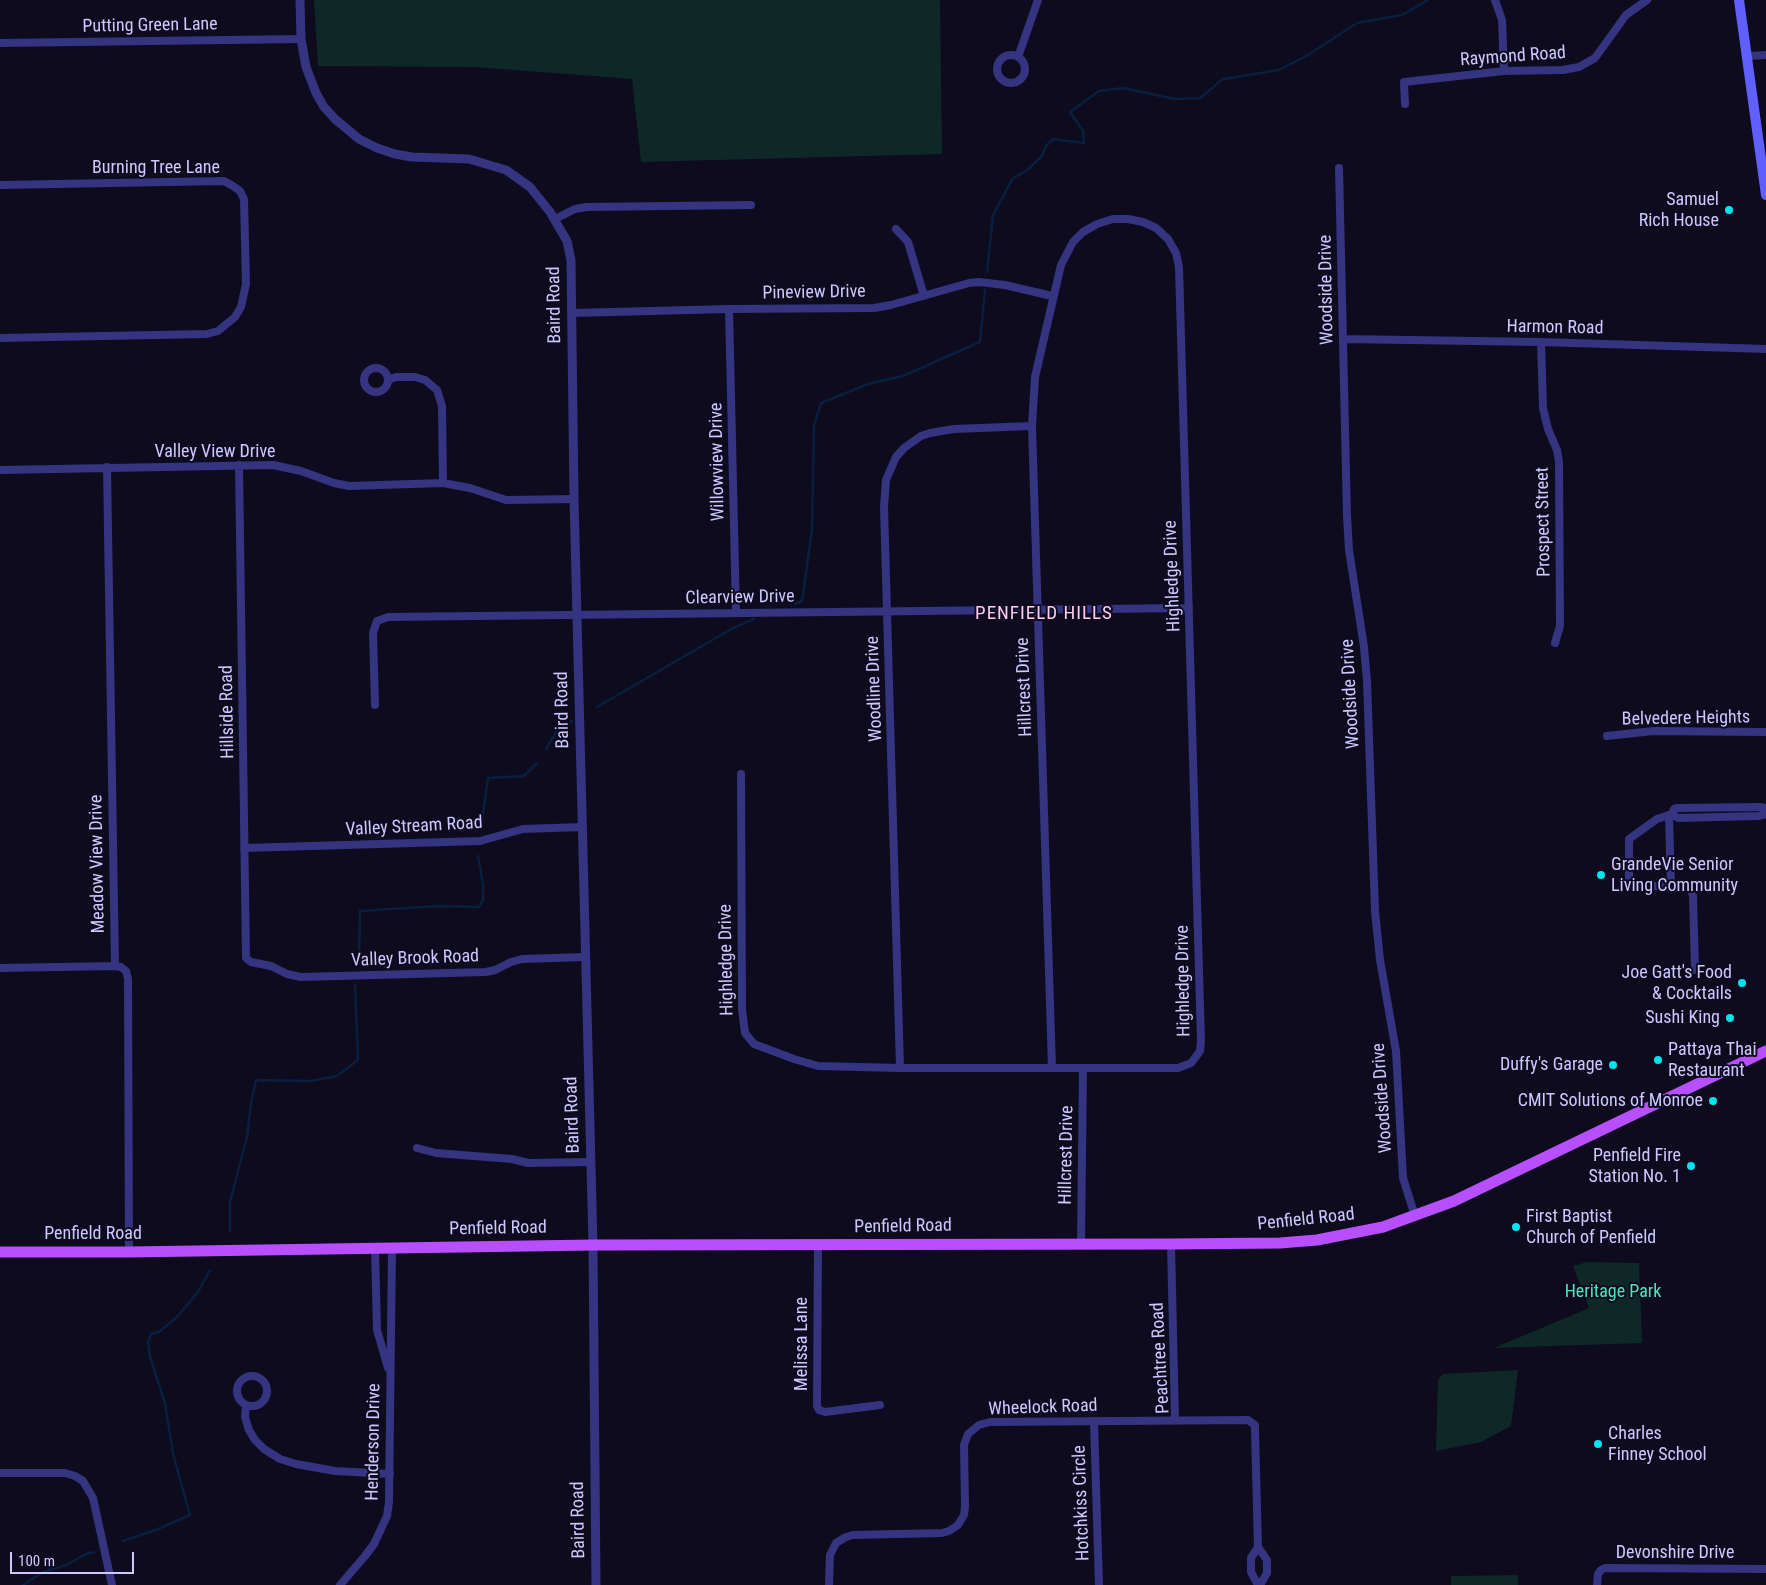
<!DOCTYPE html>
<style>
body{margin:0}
#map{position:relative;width:1766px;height:1585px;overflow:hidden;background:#0e0b1e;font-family:"Roboto Condensed",sans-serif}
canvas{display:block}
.scale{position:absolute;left:10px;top:1552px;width:124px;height:22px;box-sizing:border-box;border:2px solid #cdc8ff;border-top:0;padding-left:6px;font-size:15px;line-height:18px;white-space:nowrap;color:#cdc8ff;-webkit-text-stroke:4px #0e0b1e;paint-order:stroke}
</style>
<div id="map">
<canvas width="1766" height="1585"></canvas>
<div class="scale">100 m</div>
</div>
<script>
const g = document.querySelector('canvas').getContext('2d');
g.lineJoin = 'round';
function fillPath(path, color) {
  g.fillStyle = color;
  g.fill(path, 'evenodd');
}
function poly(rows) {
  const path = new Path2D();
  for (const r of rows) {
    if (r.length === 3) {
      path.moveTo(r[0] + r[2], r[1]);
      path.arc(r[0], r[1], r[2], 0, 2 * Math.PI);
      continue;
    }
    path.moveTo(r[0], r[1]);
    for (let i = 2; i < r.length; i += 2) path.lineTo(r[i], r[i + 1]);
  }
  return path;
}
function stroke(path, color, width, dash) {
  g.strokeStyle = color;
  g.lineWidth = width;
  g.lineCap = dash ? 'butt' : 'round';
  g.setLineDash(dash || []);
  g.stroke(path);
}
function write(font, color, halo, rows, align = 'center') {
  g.font = font + ' "Roboto Condensed",sans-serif';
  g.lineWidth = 4;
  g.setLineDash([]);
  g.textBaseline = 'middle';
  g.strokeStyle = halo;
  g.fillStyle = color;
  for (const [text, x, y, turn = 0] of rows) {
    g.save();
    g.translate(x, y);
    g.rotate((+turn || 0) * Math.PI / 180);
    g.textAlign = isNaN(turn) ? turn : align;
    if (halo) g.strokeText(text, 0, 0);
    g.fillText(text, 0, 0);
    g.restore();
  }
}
const green = poly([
 [314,0,940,0,942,154,641,162,632,79,474,67,318,66],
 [1587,1262,1639,1263,1642,1343,1494,1348,1589,1308,1573,1266],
 [1518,1370,1511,1426,1481,1442,1436,1451,1438,1380,1443,1374],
 [1518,1575,1518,1585,1451,1585,1451,1576]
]);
const stream = poly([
 [987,272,993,215,1013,178,1026,171,1042,156,1046,146,1053,139,1084,143,1083,131,1070,112,1099,91,1123,88,1175,99,1200,98,1223,79,1279,70,1308,55,1357,23,1402,15,1428,0],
 [795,604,802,601,812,530,814,426,821,403,868,384,903,376,980,342,985,290],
 [597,707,733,628,754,619],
 [546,749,558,729,572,721],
 [481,827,488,778,524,776,537,763],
 [359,964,360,911,439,906,479,907,483,900,483,885,478,856],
 [230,1232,230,1202,247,1137,251,1103,256,1080,311,1081,337,1076,358,1060,355,985],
 [123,1541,158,1529,190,1515,173,1454,165,1403,150,1357,148,1342,151,1334,159,1332,176,1318,198,1292,210,1270],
 [23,1585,43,1572,66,1565,86,1554,94,1552]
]);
const minor = poly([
 [1495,0,1502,20,1504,71],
 [0,43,301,39],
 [1011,69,14],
 [1748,56,1766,55],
 [1018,57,1038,0],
 [1405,104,1404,82,1504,71,1563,70,1579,67,1595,58,1626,15,1647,0],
 [1339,168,1347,516,1349,550,1364,647,1367,681,1375,911,1380,960,1396,1051,1403,1178,1415,1216],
 [0,185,224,181,233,186,240,191,244,199,246,284,241,307,235,317,218,331,207,334,0,338],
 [555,219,575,209,587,207,751,205],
 [896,229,908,242,924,296],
 [729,309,736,613],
 [572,313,729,309,874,308,891,305,969,283,979,282,1005,285,1052,296],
 [1343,339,1541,342,1766,349],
 [1541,342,1543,408,1548,429,1557,450,1559,462,1560,626,1555,643],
 [376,380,12],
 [388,380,396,377,415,377,425,380,437,390,442,406,443,483],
 [239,465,246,958,251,962,271,966,287,974,301,977,486,972,495,970,511,962,522,959,585,957],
 [107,467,115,966],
 [0,470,273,465,301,471,334,483,349,486,443,483,470,488,506,500,574,499],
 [375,705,373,633,377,621,388,617,1189,608],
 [1607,736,1653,731,1766,732],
 [741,774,742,1010,745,1033,754,1044,794,1059,818,1066,900,1068,1178,1068,1191,1063,1195,1058,1200,1051,1201,1041,1179,267,1176,253,1168,239,1156,228,1143,222,1128,219,1113,219,1097,224,1083,232,1073,242,1061,265,1035,377,1032,426,1052,1068],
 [1672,814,1674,809,1677,808,1759,807,1766,808],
 [1669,815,1671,887],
 [244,848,480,841,523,829,583,827],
 [0,968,115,966,121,967,126,971,128,979,129,1252],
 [1695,970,1693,896,1691,890,1683,886,1633,886,1630,883,1629,878,1629,839,1657,819,1672,814,1678,818,1759,816,1766,814],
 [900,1068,884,507,886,480,896,457,904,448,921,436,930,433,954,429,1032,426],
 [417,1148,436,1153,512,1159,528,1163,591,1162],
 [1081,1243,1083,1068],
 [1171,1244,1175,1420],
 [818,1245,817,1406,819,1410,825,1412,880,1405],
 [375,1249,377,1330,388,1368],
 [252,1391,15],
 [246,1405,245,1417,249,1430,255,1440,264,1449,280,1459,296,1464,335,1471,390,1474],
 [1094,1421,1099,1585],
 [0,1473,65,1473,75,1476,83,1481,93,1498,112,1585],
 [1258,1547,1267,1560,1267,1573,1260,1585],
 [340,1585,365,1556,374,1544,387,1516,389,1502,392,1249],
 [829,1585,830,1555,836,1543,846,1537,853,1535,942,1533,949,1531,958,1525,964,1515,965,1507,964,1445,968,1434,979,1425,990,1422,1248,1420,1255,1425,1255,1431,1258,1547,1251,1558,1251,1572,1258,1585],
 [1597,1585,1598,1574,1601,1570,1605,1568,1766,1569]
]);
const tertiary = poly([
 [300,0,301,39,306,67,316,93,324,107,335,119,359,139,377,148,395,154,412,157,469,159,506,170,530,187,550,212,567,241,571,260,574,499,593,1245,596,1585]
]);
const secondary = poly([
 [1739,0,1766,195]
]);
const primary = poly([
 [0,1252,129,1252,593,1245,1171,1244,1280,1243,1317,1240,1383,1227,1454,1201,1766,1051]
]);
const markers = [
 [1729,210,5,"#00e3f3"],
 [1601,875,5,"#00e3f3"],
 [1742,983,5,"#00e3f3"],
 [1730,1018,5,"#00e3f3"],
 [1658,1060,5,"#00e3f3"],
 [1613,1065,5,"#00e3f3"],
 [1713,1101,5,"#00e3f3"],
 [1691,1166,5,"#00e3f3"],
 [1516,1227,5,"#00e3f3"],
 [1598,1444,5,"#00e3f3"]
];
const streetNames = [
 ["Putting Green Lane",150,26,-1],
 ["Raymond Road",1513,57,-4],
 ["Burning Tree Lane",156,168],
 ["Woodside Drive",1327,290,-91],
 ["Pineview Drive",814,293,-1],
 ["Baird Road",555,305,-91],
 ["Harmon Road",1555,328,1],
 ["Valley View Drive",215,452],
 ["Willowview Drive",718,462,-91],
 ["Prospect Street",1544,522,-91],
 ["Highledge Drive",1173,576,-92],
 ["Clearview Drive",740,598,-1],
 ["Hillcrest Drive",1025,687,-92],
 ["Woodline Drive",875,689,-92],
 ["Woodside Drive",1351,694,-93],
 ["Baird Road",563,710,-91],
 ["Hillside Road",228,712,-91],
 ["Belvedere Heights",1686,719,-1],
 ["Valley Stream Road",414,827,-3],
 ["Meadow View Drive",98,864,-91],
 ["Valley Brook Road",415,959,-2],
 ["Highledge Drive",727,960,-91],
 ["Highledge Drive",1184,981,-91],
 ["Woodside Drive",1383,1098,-94],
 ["Baird Road",573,1115,-92],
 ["Hillcrest Drive",1067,1155,-89],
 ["Penfield Road",1306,1220,-6],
 ["Penfield Road",903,1227,-1],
 ["Penfield Road",498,1229,-1],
 ["Penfield Road",93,1234],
 ["Melissa Lane",802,1344,-90],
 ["Peachtree Road",1161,1358,-93],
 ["Wheelock Road",1043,1408,-2],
 ["Henderson Drive",374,1442,-89],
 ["Hotchkiss Circle",1082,1503,-92],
 ["Baird Road",579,1520,-91],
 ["Devonshire Drive",1675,1553]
];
const poiNames = [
 ["Samuel",1719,200],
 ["Rich House",1719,221],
 ["GrandeVie Senior",1611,865,"left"],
 ["Living Community",1611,886,"left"],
 ["Joe Gatt's Food",1732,973],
 ["& Cocktails",1732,994],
 ["Sushi King",1720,1018],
 ["Pattaya Thai",1668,1050,"left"],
 ["Restaurant",1668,1071,"left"],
 ["Duffy's Garage",1603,1065],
 ["CMIT Solutions of Monroe",1703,1101],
 ["Penfield Fire",1681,1156],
 ["Station No. 1",1681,1177],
 ["First Baptist",1526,1217,"left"],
 ["Church of Penfield",1526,1238,"left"],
 ["Charles",1608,1434,"left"],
 ["Finney School",1608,1455,"left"]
];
const parkNames = [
 ["Heritage Park",1613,1292]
];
const neighbourhoodNames = [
 ["PENFIELD HILLS",1044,614]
];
fillPath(green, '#0e2827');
stroke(stream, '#091f40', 2.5);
stroke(minor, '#343480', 8);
stroke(tertiary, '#343480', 9);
stroke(secondary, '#5f60ff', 10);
stroke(primary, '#b84fff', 11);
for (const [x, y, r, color] of markers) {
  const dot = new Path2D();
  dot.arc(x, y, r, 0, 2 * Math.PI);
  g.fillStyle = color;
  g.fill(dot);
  stroke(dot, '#0e0b1e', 2);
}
write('18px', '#cdc8ff', '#0e0b1e', streetNames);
write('18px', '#cdc8ff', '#0e0b1e', poiNames, 'right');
write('18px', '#50e4ba', '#0e0b1e', parkNames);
g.letterSpacing = '1px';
write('19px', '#ffcaee', '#0e0b1e', neighbourhoodNames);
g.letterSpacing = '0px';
</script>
